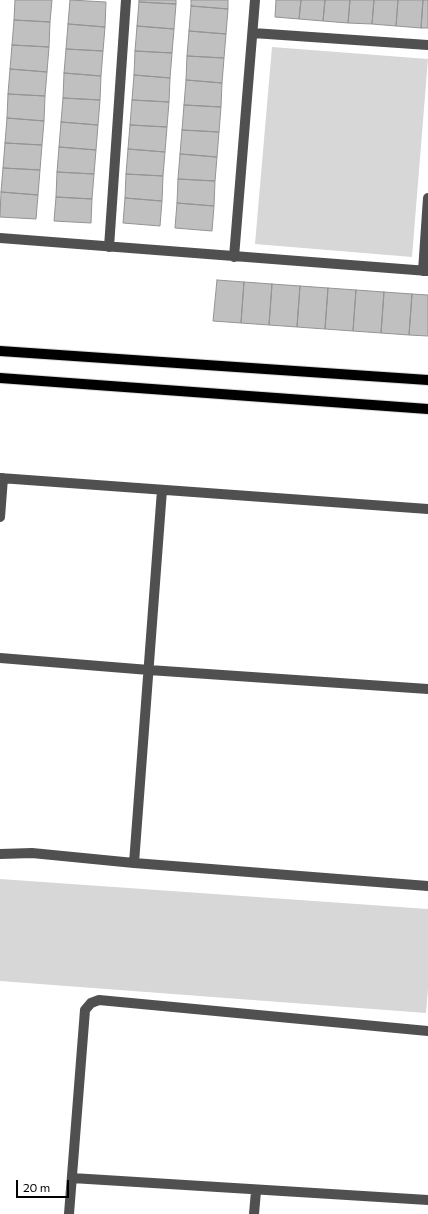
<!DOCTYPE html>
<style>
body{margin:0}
#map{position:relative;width:428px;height:1214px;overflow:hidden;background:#fff;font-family:Commissioner,sans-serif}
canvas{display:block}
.scale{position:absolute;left:16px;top:1180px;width:53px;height:18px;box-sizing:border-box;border:2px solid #000;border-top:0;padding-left:5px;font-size:12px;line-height:14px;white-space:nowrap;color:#000;-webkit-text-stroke:3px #fff;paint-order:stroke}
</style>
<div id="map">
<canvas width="428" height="1214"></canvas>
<div class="scale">20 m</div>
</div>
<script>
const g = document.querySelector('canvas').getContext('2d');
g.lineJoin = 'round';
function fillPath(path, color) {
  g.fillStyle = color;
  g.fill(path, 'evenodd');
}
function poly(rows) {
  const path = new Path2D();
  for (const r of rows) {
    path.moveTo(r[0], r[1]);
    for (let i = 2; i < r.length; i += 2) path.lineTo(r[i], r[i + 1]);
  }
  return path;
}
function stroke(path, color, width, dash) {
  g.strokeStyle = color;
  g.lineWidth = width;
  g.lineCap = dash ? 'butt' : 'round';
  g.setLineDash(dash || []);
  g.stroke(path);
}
const green = poly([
 [272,47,428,59,412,257,255,244],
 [0,879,428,909,428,988,426,1013,0,981]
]);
const building = poly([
 [15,0,52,0,50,22,14,20,15,0],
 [70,0,106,2,105,27,68,24,70,0],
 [139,0,176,0,176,4,139,2,139,0],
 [191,0,228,0,228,9,191,6,191,0],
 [276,0,301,0,299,19,275,17,276,0],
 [301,0,325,0,323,21,299,19,301,0],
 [325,0,350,0,348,23,323,21,325,0],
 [350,0,374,0,372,24,348,23,350,0],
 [374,0,398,0,396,26,372,24,374,0],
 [398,0,423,0,421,28,396,26,398,0],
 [423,0,428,0,428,28,421,28,423,0],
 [139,2,176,4,174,29,137,26,139,2],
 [191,6,228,9,226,34,189,31,191,6],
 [14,20,50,22,49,47,12,45,14,20],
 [68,24,105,27,103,51,66,49,68,24],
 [137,26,174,29,172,53,135,51,137,26],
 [189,31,226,34,224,58,187,56,189,31],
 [12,45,49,47,47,72,10,69,12,45],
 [66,49,103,51,101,76,64,73,66,49],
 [135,51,172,53,170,78,134,75,135,51],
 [187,56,224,58,222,83,186,80,187,56],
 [10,69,47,72,45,96,8,94,10,69],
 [64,73,101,76,100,100,63,98,64,73],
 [134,75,170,78,169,102,132,100,134,75],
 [186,80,222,83,221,107,184,105,186,80],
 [8,94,45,96,44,121,7,118,8,94],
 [63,98,100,100,98,125,61,122,63,98],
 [132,100,169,102,167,127,130,125,132,100],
 [184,105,221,107,219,132,182,130,184,105],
 [7,118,44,121,42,145,5,143,7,118],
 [61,122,98,125,96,150,59,147,61,122],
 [130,125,167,127,165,152,128,149,130,125],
 [182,130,219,132,217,157,180,154,182,130],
 [5,143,42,145,40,170,3,168,5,143],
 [59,147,96,150,94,174,57,172,59,147],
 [128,149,165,152,163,176,126,174,128,149],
 [180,154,217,157,215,181,178,179,180,154],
 [3,168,40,170,38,195,1,192,3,168],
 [57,172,94,174,92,199,56,197,57,172],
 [126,174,163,176,162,201,125,198,126,174],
 [178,179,215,181,214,206,177,203,178,179],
 [1,192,38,195,36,219,0,217,1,192],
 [56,197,92,199,91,223,54,221,56,197],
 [125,198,162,201,160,226,123,223,125,198],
 [177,203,214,206,212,231,175,228,177,203],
 [217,280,244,282,241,323,213,321,217,280],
 [244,282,272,284,269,325,241,323,244,282],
 [272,284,300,286,297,327,269,325,272,284],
 [300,286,328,288,325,329,297,327,300,286],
 [328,288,356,290,353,331,325,329,328,288],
 [356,290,384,292,381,333,353,331,356,290],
 [384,292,412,294,409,335,381,333,384,292],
 [412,294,428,295,428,336,409,335,412,294]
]);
const minor = poly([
 [253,33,428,45],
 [0,238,428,271],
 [109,247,126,0],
 [234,257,255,0],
 [423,271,428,198],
 [0,478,428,509],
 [0,517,3,478],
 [0,658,149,670,428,689],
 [0,854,32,853,134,863,428,886],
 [134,863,162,490],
 [72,1178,428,1200],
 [69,1214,85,1010,91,1003,99,1000,428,1031],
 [254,1214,256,1191]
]);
const major = poly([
 [0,351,428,380],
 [0,378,428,409]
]);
fillPath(green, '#d7d7d7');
fillPath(building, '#c0c0c0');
stroke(building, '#949494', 1);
stroke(major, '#dbdbdb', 12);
stroke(minor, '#505050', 10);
stroke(major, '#000', 10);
</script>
